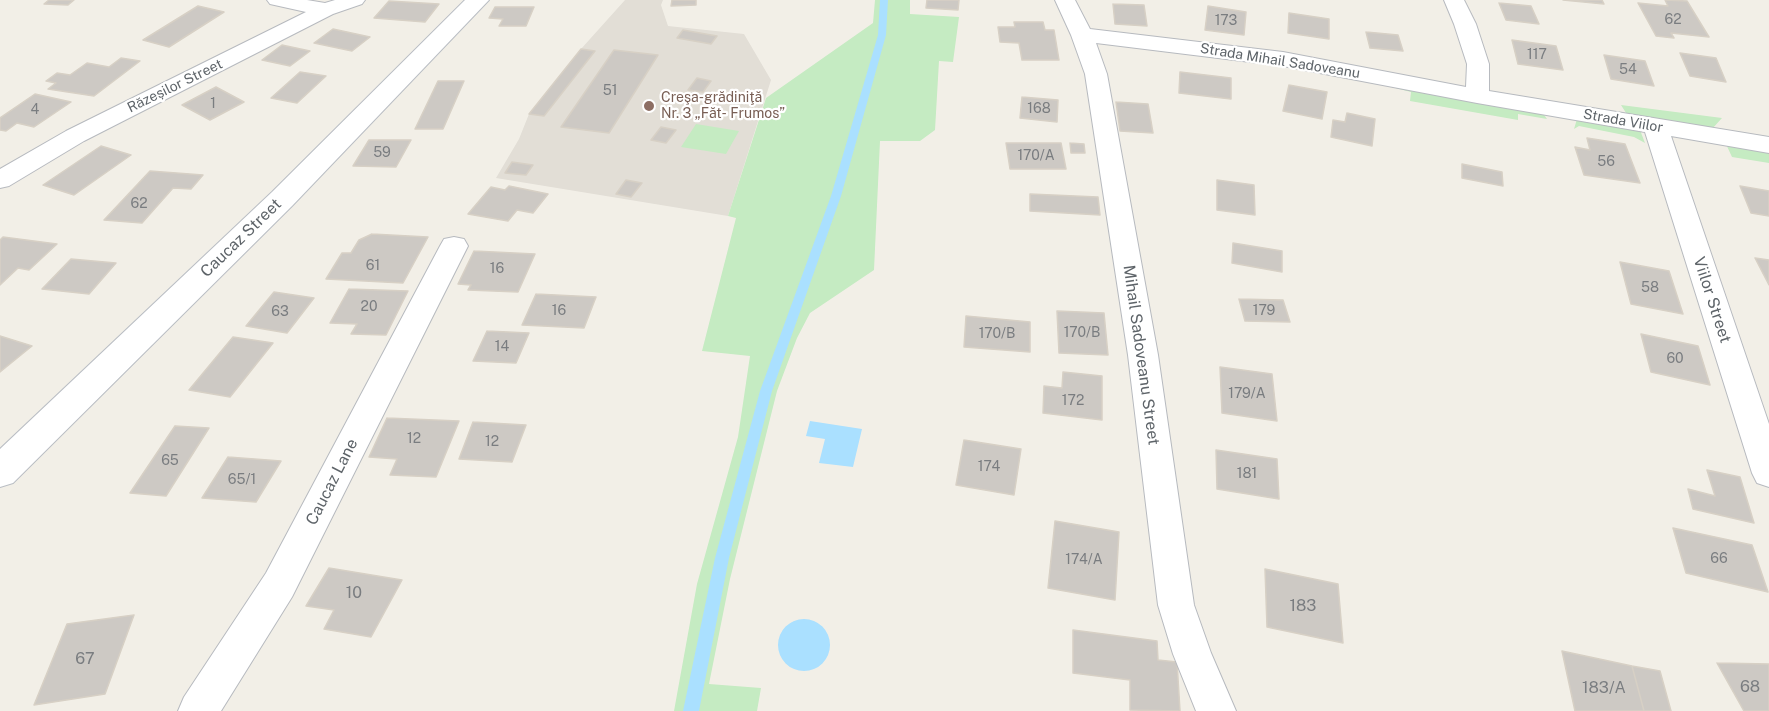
<!DOCTYPE html>
<meta charset="utf-8">
<style>
body{margin:0}
canvas{display:block;background:#f2efe7}
</style>
<canvas width="1769" height="711"></canvas>
<script>
const g = document.querySelector('canvas').getContext('2d');
g.lineJoin = 'round';
function fillPath(path, color) {
  g.fillStyle = color;
  g.fill(path, 'evenodd');
}
function poly(rows) {
  const path = new Path2D();
  for (const r of rows) {
    if (r.length === 3) {
      path.moveTo(r[0] + r[2], r[1]);
      path.arc(r[0], r[1], r[2], 0, 2 * Math.PI);
      continue;
    }
    path.moveTo(r[0], r[1]);
    for (let i = 2; i < r.length; i += 2) path.lineTo(r[i], r[i + 1]);
  }
  return path;
}
function stroke(path, color, width, dash) {
  g.strokeStyle = color;
  g.lineWidth = width;
  g.lineCap = dash ? 'butt' : 'round';
  g.setLineDash(dash || []);
  g.stroke(path);
}
function write(font, color, halo, rows, align = 'center') {
  g.font = font + ' "Public Sans",sans-serif';
  g.lineWidth = 4.5;
  g.setLineDash([]);
  g.textBaseline = 'middle';
  g.strokeStyle = halo;
  g.fillStyle = color;
  for (const [text, x, y, turn = 0] of rows) {
    g.save();
    g.translate(x, y);
    g.rotate((+turn || 0) * Math.PI / 180);
    g.textAlign = isNaN(turn) ? turn : align;
    if (halo) g.strokeText(text, 0, 0);
    g.fillText(text, 0, 0);
    g.restore();
  }
}
const education = poly([
 [625,0,663,0,661,5,668,26,744,34,771,80,728,216,496,178,519,139,529,114,581,49]
]);
const green = poly([
 [875,0,910,0,910,14,959,17,953,62,939,61,935,130,920,141,880,141,874,270,810,313,797,338,777,391,730,579,709,684,761,688,757,711,674,711,697,584,738,437,750,356,702,351,736,218,728,216,766,98,873,23],
 [1364,80,1542,112,1547,119,1518,114,1518,120,1410,101,1411,92],
 [1621,105,1722,118,1712,129,1628,116],
 [1577,119,1640,130,1645,143,1634,137,1579,126,1574,129],
 [696,124,739,131,726,154,681,147],
 [1725,142,1769,149,1769,163,1732,157]
]);
const water = poly([
 [810,421,862,429,853,467,819,463,825,439,806,436],
 [804,645,26]
]);
const stream = poly([
 [880,0,888,0,886,35,841,196,772,391,729,558,699,711,683,711,715,558,760,391,831,196,878,35,880,0]
]);
const building = poly([
 [49,0,74,0,68,5,44,4,49,0],
 [672,0,696,0,696,5,671,6,672,0],
 [927,0,959,0,958,10,926,8,927,0],
 [1602,0,1604,4,1563,0,1602,0],
 [1665,0,1687,1,1709,37,1671,33,1674,38,1656,36,1638,3,1668,6,1665,0],
 [389,1,439,4,425,22,374,18,389,1],
 [1499,3,1531,6,1539,24,1506,20,1499,3],
 [1113,4,1144,5,1147,26,1115,24,1113,4],
 [198,6,224,12,169,47,143,40,198,6],
 [1208,6,1246,12,1244,35,1205,30,1208,6],
 [495,7,534,7,526,26,499,26,503,19,489,18,495,7],
 [1289,13,1329,19,1329,39,1288,33,1289,13],
 [1014,22,1043,22,1045,30,1054,30,1059,60,1022,60,1019,43,1000,42,998,27,1015,27,1014,22],
 [333,29,370,37,352,51,314,43,333,29],
 [683,30,717,36,711,44,677,38,683,30],
 [1366,32,1398,35,1403,51,1370,48,1366,32],
 [1512,40,1556,46,1563,70,1518,64,1512,40],
 [282,45,310,51,290,66,262,60,282,45],
 [581,49,595,51,544,116,529,114,581,49],
 [614,50,658,55,609,133,561,127,614,50],
 [1680,53,1716,58,1726,82,1690,76,1680,53],
 [1604,55,1645,61,1654,86,1611,79,1604,55],
 [121,58,140,61,94,96,48,89,56,83,46,81,57,73,70,75,87,63,109,67,121,58],
 [300,72,326,76,297,103,271,98,300,72],
 [1180,72,1231,78,1231,99,1179,93,1180,72],
 [697,78,711,81,703,92,688,90,697,78],
 [438,81,464,81,443,129,415,129,438,81],
 [1289,85,1327,92,1322,119,1283,111,1289,85],
 [216,87,244,102,210,120,182,105,216,87],
 [35,94,71,102,34,127,17,123,6,131,0,130,0,118,35,94],
 [1022,97,1058,100,1057,122,1020,118,1022,97],
 [1116,102,1148,104,1153,133,1120,131,1116,102],
 [1347,113,1375,119,1372,146,1331,137,1333,120,1345,122,1347,113],
 [661,127,676,130,666,143,651,140,661,127],
 [1587,138,1625,144,1640,183,1584,175,1575,147,1590,150,1587,138],
 [369,140,411,140,396,167,353,166,369,140],
 [1006,143,1061,143,1066,169,1010,169,1006,143],
 [1070,143,1084,144,1085,153,1071,153,1070,143],
 [101,146,131,155,74,195,43,185,101,146],
 [512,162,533,165,526,175,505,173,512,162],
 [1462,164,1502,172,1503,186,1462,178,1462,164],
 [150,171,203,175,191,189,173,188,142,223,104,220,150,171],
 [626,180,642,183,631,197,616,194,626,180],
 [1217,180,1254,185,1255,215,1217,210,1217,180],
 [509,186,548,194,533,213,517,210,508,221,468,214,491,187,505,190,509,186],
 [1740,186,1769,191,1769,216,1751,213,1740,186],
 [1030,194,1098,197,1100,215,1030,211,1030,194],
 [372,234,428,237,403,283,326,279,342,253,351,253,359,240,372,234],
 [3,237,57,244,29,270,18,268,0,285,0,240,3,237],
 [1233,243,1282,251,1282,272,1232,263,1233,243],
 [474,251,535,254,518,292,468,290,471,285,458,284,474,251],
 [1755,258,1769,260,1769,285,1755,258],
 [71,259,116,263,89,294,42,289,71,259],
 [1620,262,1669,271,1683,314,1631,304,1620,262],
 [349,289,408,291,386,335,351,334,357,324,330,323,349,289],
 [274,292,314,298,287,333,246,326,274,292],
 [536,294,596,297,584,328,522,325,536,294],
 [1239,299,1283,300,1290,322,1245,321,1239,299],
 [1057,311,1104,313,1108,355,1059,353,1057,311],
 [966,316,1030,322,1030,352,964,347,966,316],
 [487,331,529,333,516,363,473,361,487,331],
 [1641,334,1698,346,1710,385,1651,372,1641,334],
 [0,336,32,346,0,372,0,336],
 [233,337,273,343,230,397,189,390,233,337],
 [1220,367,1272,374,1277,421,1222,413,1220,367],
 [1063,372,1102,376,1102,420,1043,413,1044,386,1062,388,1063,372],
 [387,418,459,421,436,477,390,475,397,459,369,457,387,418],
 [473,422,526,425,512,462,459,459,473,422],
 [175,426,209,428,166,496,130,493,175,426],
 [964,440,1021,449,1014,495,956,485,964,440],
 [1216,450,1277,459,1279,499,1217,489,1216,450],
 [228,457,281,461,256,502,202,498,228,457],
 [1707,470,1740,477,1754,523,1693,509,1688,489,1715,496,1707,470],
 [1055,521,1119,532,1115,600,1048,588,1055,521],
 [1673,528,1752,545,1768,592,1686,573,1673,528],
 [329,568,402,580,371,637,324,629,334,610,306,606,329,568],
 [1265,569,1338,584,1343,643,1267,627,1265,569],
 [134,615,105,694,34,705,67,624,134,615],
 [1073,630,1157,641,1158,660,1177,662,1180,711,1130,710,1130,680,1073,673,1073,630],
 [1562,651,1632,666,1644,711,1575,711,1562,651],
 [1717,663,1769,664,1769,711,1744,711,1717,663],
 [1632,666,1660,671,1671,711,1644,711,1632,666]
]);
const street = poly([
 [267,0,307,0,325,3,335,0,365,0,362,4,333,14,84,141,9,186,0,188,0,169,66,131,306,12,270,4,267,0],
 [1055,0,1075,0,1090,29,1283,52,1466,87,1467,64,1454,24,1444,0,1464,0,1476,24,1489,64,1489,91,1769,137,1769,153,1671,136,1769,424,1769,487,1757,483,1752,473,1645,132,1477,103,1283,66,1096,43,1107,74,1158,355,1194,605,1211,653,1236,711,1196,711,1173,654,1158,605,1128,355,1085,74,1071,35,1055,0],
 [454,237,464,239,468,246,292,597,221,711,178,711,184,697,266,573,440,246,444,239,454,237]
]);
const secondary = poly([
 [465,0,489,0,292,206,13,483,0,487,0,449,272,192,465,0]
]);
const markers = [
 [649,106,6,"#8d6e63"]
];
const numberNames = [
 ["62",1673,20],
 ["173",1226,21],
 ["117",1537,55],
 ["54",1628,70],
 ["51",610,91],
 ["1",213,104],
 ["168",1039,109],
 ["4",35,110],
 ["59",382,153],
 ["170/A",1036,156],
 ["56",1606,162],
 ["62",139,204],
 ["61",373,266],
 ["16",497,269],
 ["58",1650,288],
 ["20",369,307],
 ["16",559,311],
 ["179",1264,311],
 ["63",280,312],
 ["170/B",1082,333],
 ["170/B",997,334],
 ["14",502,347],
 ["60",1675,359],
 ["179/A",1247,394],
 ["172",1073,401],
 ["12",414,439],
 ["12",492,442],
 ["65",170,461],
 ["174",989,467],
 ["181",1247,474],
 ["65/1",242,480],
 ["66",1719,559],
 ["174/A",1084,560]
];
const farStreetnames = [
 ["Strada Mihail Sadoveanu",1280,61,9],
 ["Răzeșilor Street",175,86,-26],
 ["Strada Viilor",1623,121,10]
];
const farEducationnames = [
 ["Creşa-grădiniţă",661,98],
 ["Nr. 3 „Făt- Frumos”",661,114]
];
const streetNames = [
 ["Caucaz Street",241,238,-44],
 ["Viilor Street",1712,300,72],
 ["Mihail Sadoveanu Street",1141,355,82],
 ["Caucaz Lane",332,482,-63]
];
const nearNumbernames = [
 ["10",354,593],
 ["183",1303,606],
 ["67",85,659],
 ["68",1750,687],
 ["183/A",1604,688]
];
fillPath(education, '#e2ded6');
fillPath(green, '#c5ebc2');
fillPath(water, '#aae0ff');
fillPath(stream, '#aae0ff');
fillPath(building, '#cdc9c4');
stroke(building, '#d7d0c5', 1.5);
stroke(street, '#b7babf', 2);
stroke(secondary, '#babec4', 2);
fillPath(street, '#fff');
fillPath(secondary, '#fff');
for (const [x, y, r, color] of markers) {
  const dot = new Path2D();
  dot.arc(x, y, r, 0, 2 * Math.PI);
  g.fillStyle = color;
  g.fill(dot);
  stroke(dot, '#fff', 2);
}
write('14px', '#7a7d80', null, numberNames);
write('14px', '#5e6469', '#fff', farStreetnames);
write('14px', '#785e54', '#fff', farEducationnames, 'left');
write('16px', '#5e6469', '#fff', streetNames);
write('16px', '#7a7d80', null, nearNumbernames);
</script>
